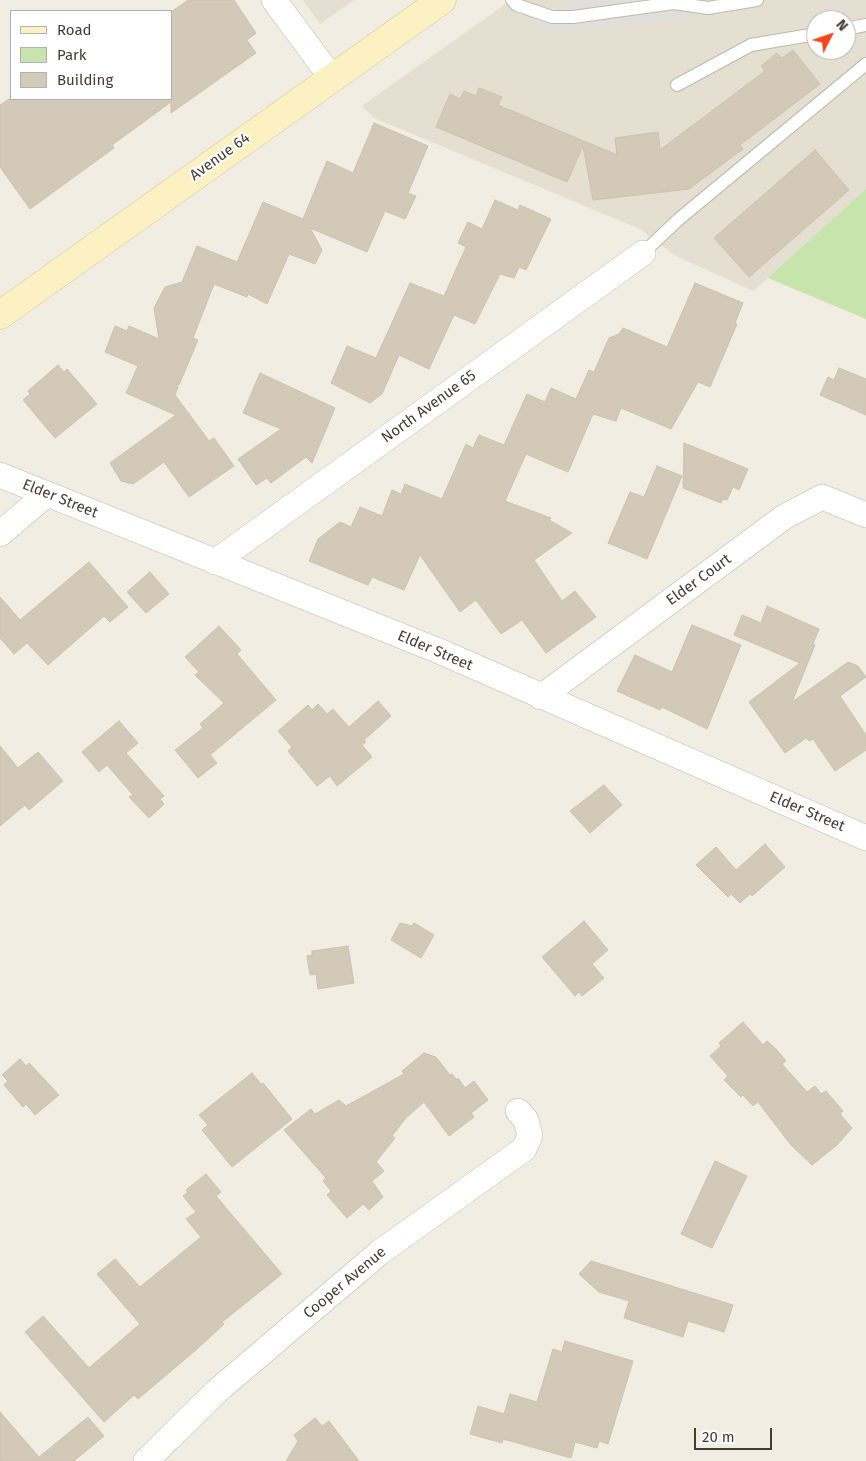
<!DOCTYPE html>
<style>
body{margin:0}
#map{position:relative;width:866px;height:1461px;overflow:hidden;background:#f1ede3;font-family:"Fira Sans",sans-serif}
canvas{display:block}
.legend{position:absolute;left:10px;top:10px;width:162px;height:90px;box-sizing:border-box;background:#fff;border:1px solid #b3b1ae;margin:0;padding:6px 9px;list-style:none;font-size:15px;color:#423d34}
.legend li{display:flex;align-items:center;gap:10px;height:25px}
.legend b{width:25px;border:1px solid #b3b1ae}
.north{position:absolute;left:806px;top:10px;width:50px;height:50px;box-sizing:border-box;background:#fff;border:1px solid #b3b1ae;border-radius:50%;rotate:49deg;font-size:14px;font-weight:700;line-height:20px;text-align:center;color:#423d34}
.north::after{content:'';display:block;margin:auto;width:18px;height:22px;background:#f0471b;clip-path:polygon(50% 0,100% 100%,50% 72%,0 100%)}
.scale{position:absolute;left:694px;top:1428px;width:78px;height:22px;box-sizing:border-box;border:2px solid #423d34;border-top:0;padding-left:6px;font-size:15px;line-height:18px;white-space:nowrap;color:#423d34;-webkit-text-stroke:4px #fff;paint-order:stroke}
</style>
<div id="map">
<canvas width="866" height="1461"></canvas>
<ul class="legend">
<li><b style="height:6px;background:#fcf1c2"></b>Road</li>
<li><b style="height:14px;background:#c8e4ad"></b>Park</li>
<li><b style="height:14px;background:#d2c9b9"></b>Building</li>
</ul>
<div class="north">N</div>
<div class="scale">20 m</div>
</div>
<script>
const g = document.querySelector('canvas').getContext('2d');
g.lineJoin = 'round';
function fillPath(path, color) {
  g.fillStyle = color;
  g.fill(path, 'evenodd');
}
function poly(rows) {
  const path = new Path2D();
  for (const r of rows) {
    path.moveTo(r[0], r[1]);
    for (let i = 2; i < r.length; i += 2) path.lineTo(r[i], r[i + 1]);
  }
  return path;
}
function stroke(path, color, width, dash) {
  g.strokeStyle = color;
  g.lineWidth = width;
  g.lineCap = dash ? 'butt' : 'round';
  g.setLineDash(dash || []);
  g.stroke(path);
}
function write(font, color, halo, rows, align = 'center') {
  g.font = font + ' "Fira Sans",sans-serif';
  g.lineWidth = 4;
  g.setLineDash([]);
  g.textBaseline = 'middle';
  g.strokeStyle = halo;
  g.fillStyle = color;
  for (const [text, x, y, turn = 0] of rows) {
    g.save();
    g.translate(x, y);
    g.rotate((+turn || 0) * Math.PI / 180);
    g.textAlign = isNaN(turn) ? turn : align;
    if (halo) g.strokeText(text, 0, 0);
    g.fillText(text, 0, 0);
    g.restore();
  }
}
const residential = poly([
 [303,0,354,0,320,24],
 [511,0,866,0,866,189,753,291,674,255,640,229,374,118,362,106],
 [816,20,846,20,846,50,816,50]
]);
const green = poly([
 [866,189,866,319,768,278,753,291]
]);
const parking = poly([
 [567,0,686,0,691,19,561,32,532,29,536,18,568,20]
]);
const building = poly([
 [188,0,234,0,256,33,247,40,256,53,171,113,171,102,112,145,114,148,30,209,0,167,0,105,9,99,171,99,171,12,188,0],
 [793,50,820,84,740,145,743,149,689,189,593,200,583,146,567,182,436,127,450,94,460,99,464,91,476,96,479,88,502,97,498,105,617,155,615,138,658,132,660,150,765,71,761,66,777,53,782,58,793,50],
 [374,123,428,146,408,193,416,196,405,219,385,211,367,252,310,228,322,250,315,264,289,254,267,304,248,294,247,297,214,284,193,338,198,340,179,385,176,384,178,387,175,395,209,441,214,438,234,466,189,497,164,462,133,484,121,481,110,463,176,415,126,393,138,366,105,352,115,326,127,331,129,326,159,339,154,308,165,287,182,282,197,246,237,262,263,202,303,219,327,161,353,173,374,123],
 [815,150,849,190,749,277,714,238,815,150],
 [495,200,518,210,520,205,551,219,526,270,519,267,514,278,500,274,475,324,454,315,429,369,399,355,382,394,370,403,331,383,347,346,376,358,410,283,444,296,466,247,458,243,468,222,482,229,495,200],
 [695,283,743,303,735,323,737,324,710,387,698,382,671,429,621,408,616,421,593,414,568,472,526,454,505,501,551,518,549,520,572,533,534,560,562,601,575,591,596,617,546,653,522,620,501,634,476,600,460,612,420,555,404,590,372,577,368,585,309,561,318,539,340,522,351,527,360,507,382,516,392,490,401,494,405,484,442,499,466,444,473,448,479,435,504,445,527,394,545,402,551,388,576,399,589,370,594,372,609,338,619,334,623,328,667,347,695,283],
 [58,365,64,372,67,369,97,404,55,438,23,400,30,394,28,391,58,365],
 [839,368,866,379,866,415,820,395,828,377,834,380,839,368],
 [260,373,335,408,312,463,306,457,271,483,267,478,256,485,238,459,281,429,243,413,260,373],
 [684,443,748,469,739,490,733,487,727,500,723,499,721,503,683,488,684,443],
 [657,466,682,476,647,559,608,543,630,492,644,497,657,466],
 [89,562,128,607,110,622,104,616,48,665,27,643,14,654,0,638,0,597,20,620,89,562],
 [150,572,169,594,146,613,127,592,150,572],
 [767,606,819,629,813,644,815,645,792,702,848,662,858,666,866,677,840,696,866,735,866,750,835,771,813,739,809,741,806,738,785,753,749,702,800,663,734,635,742,615,761,623,767,606],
 [692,625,741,645,707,729,662,707,660,710,617,691,635,655,672,672,692,625],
 [219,626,241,650,237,654,276,700,210,755,217,763,198,778,175,750,203,728,200,724,224,703,195,675,199,672,185,657,219,626],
 [378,701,391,716,364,740,366,742,362,745,372,757,337,786,330,776,317,786,288,751,292,747,278,731,308,705,312,710,318,704,327,714,333,709,349,727,378,701],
 [119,721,138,743,126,753,164,796,160,799,164,804,149,818,129,797,133,795,107,765,99,772,82,752,119,721],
 [0,746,18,768,38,752,63,781,29,810,25,805,0,826,0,746],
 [604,785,622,805,590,833,570,811,604,785],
 [765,844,785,867,752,896,750,894,740,903,731,894,728,897,696,865,716,847,736,870,765,844],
 [584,921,608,950,592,964,604,978,582,996,579,992,575,996,542,957,584,921],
 [400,923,412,926,414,923,434,935,421,958,391,940,400,923],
 [348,946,354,983,318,989,316,974,310,975,307,956,312,955,312,951,348,946],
 [743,1022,763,1045,767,1041,777,1050,786,1061,782,1064,807,1092,815,1086,821,1094,826,1091,843,1111,840,1114,852,1128,837,1145,812,1165,791,1145,758,1102,753,1106,743,1095,741,1097,724,1080,728,1076,710,1056,721,1046,719,1043,743,1022],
 [424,1053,436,1057,450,1075,452,1074,457,1080,458,1078,465,1088,474,1081,488,1100,471,1113,474,1117,449,1136,424,1102,406,1118,392,1136,395,1138,376,1162,384,1171,372,1181,383,1197,369,1210,363,1204,347,1218,327,1195,331,1191,323,1181,326,1178,284,1130,311,1109,315,1114,339,1100,346,1106,404,1074,402,1071,424,1053],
 [20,1059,26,1066,29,1063,59,1095,35,1115,26,1104,23,1107,4,1085,8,1081,2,1075,20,1059],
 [252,1073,261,1084,263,1083,292,1119,232,1167,202,1130,208,1125,199,1115,252,1073],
 [715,1161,747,1176,712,1248,681,1234,715,1161],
 [206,1174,221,1192,216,1196,282,1274,222,1322,224,1324,197,1349,138,1399,134,1395,104,1422,25,1332,43,1316,89,1368,140,1324,97,1274,115,1259,140,1287,201,1237,186,1219,196,1212,183,1196,188,1192,186,1190,206,1174],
 [591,1261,733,1305,724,1332,688,1321,683,1337,624,1318,629,1301,599,1292,579,1274,591,1261],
 [565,1341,633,1361,608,1444,599,1441,597,1448,575,1442,571,1458,503,1439,502,1443,470,1434,478,1406,504,1414,510,1394,537,1402,553,1349,562,1352,565,1341],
 [0,1412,39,1457,88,1417,104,1436,74,1461,0,1461,0,1412],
 [315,1418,322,1426,329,1421,359,1461,286,1461,298,1441,294,1435,315,1418]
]);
const lane = poly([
 [512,0,517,5,552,17,573,17,674,3,708,8,757,0],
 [846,29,866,25],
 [677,85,751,45,816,34],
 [643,253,679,219,866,64]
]);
const street = poly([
 [274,0,331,77],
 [0,475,439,651,866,838],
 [0,534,47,494],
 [215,562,643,253],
 [541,697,784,517,822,497,866,515],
 [146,1461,217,1391,379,1253,524,1149,530,1136,526,1120,518,1111]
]);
const secondary = poly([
 [0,315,442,0]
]);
const streetNames = [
 ["Avenue 64",220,157,-36],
 ["North Avenue 65",429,407,-36],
 ["Elder Street",60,499,22],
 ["Elder Court",699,580,-36],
 ["Elder Street",435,651,23],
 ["Elder Street",807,812,23],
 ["Cooper Avenue",345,1283,-40]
];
fillPath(residential, '#e4dfd1');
fillPath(green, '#c8e4ad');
fillPath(parking, '#e1dfdc');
fillPath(building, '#d2c9b9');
stroke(building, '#ccc2ad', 1);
stroke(lane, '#beb8a9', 14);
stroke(street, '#beb8a9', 26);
stroke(secondary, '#cfc295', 29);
stroke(lane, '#fff', 12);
stroke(street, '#fff', 25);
stroke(secondary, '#fcf1c2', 28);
write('15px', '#423d34', '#fff', streetNames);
</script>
